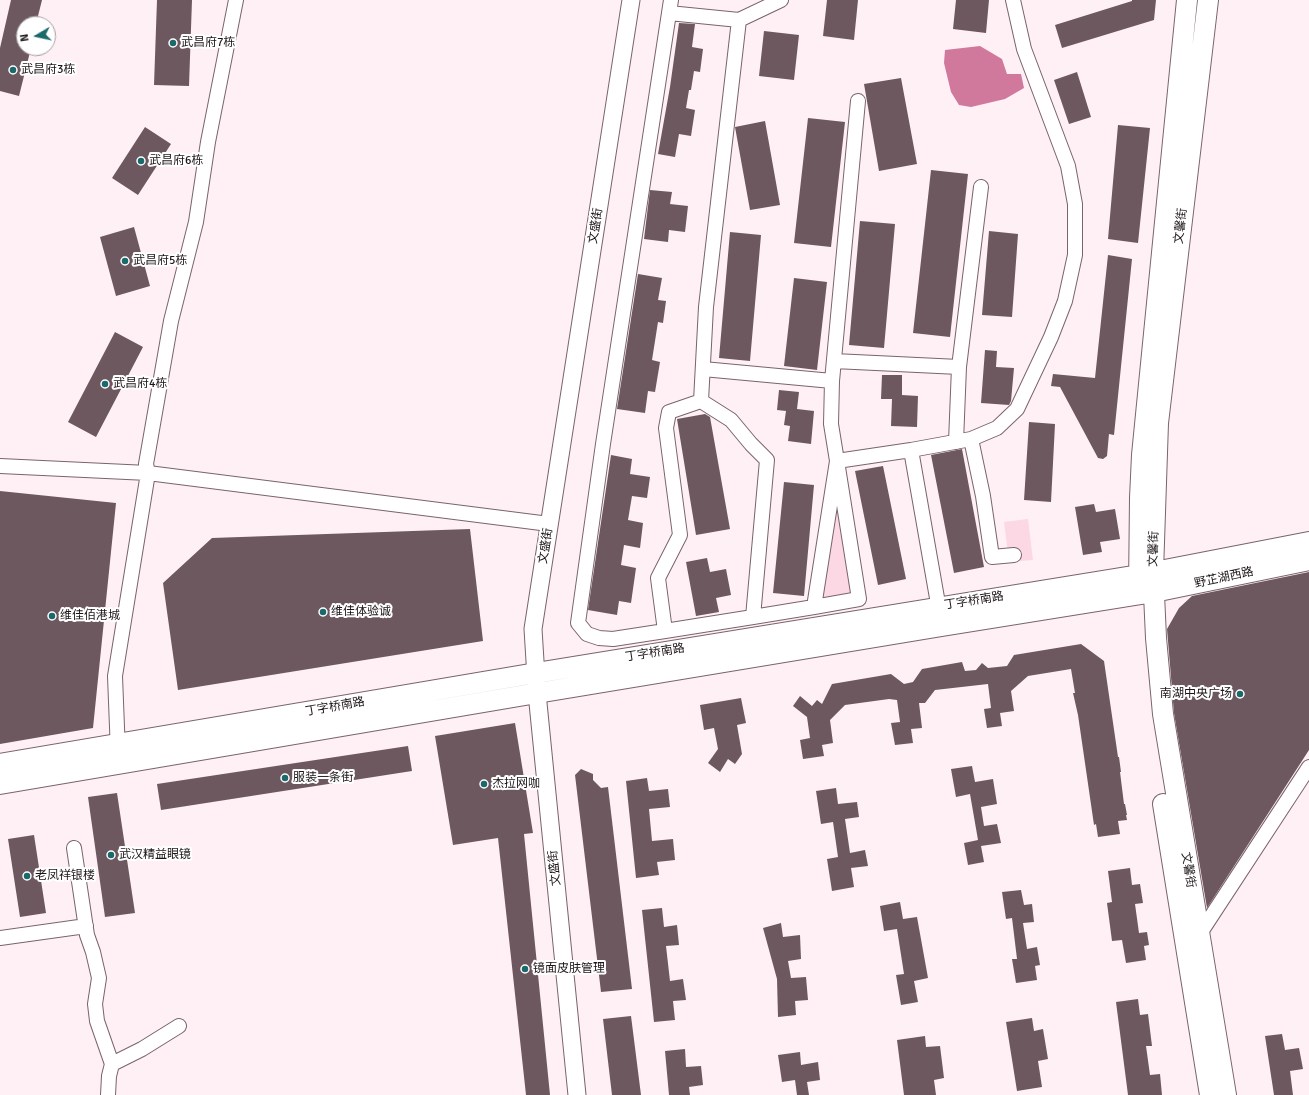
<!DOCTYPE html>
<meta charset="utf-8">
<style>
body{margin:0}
#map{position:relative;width:1309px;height:1095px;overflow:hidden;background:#fff0f5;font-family:Signika,sans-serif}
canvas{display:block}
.north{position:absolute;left:16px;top:16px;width:40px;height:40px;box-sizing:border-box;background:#fff;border:1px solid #a5a1a3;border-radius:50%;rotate:261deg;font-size:11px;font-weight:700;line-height:16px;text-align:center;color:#1d1518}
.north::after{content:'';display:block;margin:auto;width:14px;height:18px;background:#1c696b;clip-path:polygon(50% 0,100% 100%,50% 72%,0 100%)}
</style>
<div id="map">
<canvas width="1309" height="1095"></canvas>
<div class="north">N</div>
</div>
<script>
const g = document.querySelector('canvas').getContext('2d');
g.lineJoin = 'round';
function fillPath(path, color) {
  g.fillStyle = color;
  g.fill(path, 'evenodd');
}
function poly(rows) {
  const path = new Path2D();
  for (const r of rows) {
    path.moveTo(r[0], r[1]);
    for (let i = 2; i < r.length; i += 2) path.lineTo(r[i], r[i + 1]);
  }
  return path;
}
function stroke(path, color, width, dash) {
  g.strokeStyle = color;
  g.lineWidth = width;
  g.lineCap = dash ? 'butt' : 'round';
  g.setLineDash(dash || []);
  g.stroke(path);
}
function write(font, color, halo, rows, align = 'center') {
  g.font = font + ' Signika,"Noto Sans SC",sans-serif';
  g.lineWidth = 4;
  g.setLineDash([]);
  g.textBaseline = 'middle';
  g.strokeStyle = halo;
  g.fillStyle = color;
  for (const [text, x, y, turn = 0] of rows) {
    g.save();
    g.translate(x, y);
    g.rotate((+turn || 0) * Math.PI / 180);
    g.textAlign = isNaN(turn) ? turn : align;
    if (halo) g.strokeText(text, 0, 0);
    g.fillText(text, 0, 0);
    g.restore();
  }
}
const green = poly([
 [836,491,852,595,820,599],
 [1028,519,1033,560,1009,562,1004,522]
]);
const water = poly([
 [980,46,1002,59,1007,74,1021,74,1024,88,1005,99,971,107,959,105,951,92,944,63,945,50]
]);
const building = poly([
 [11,0,42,0,36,24,24,24,24,48,31,48,19,96,0,91,0,48],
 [157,0,192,0,189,86,154,85],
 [827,0,858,0,854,40,823,36],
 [956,0,989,0,986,33,953,29],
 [1132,0,1156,0,1154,20,1062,48,1055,25,1132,1],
 [679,23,695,24,692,47,703,49,700,72,694,71,691,90,689,90,686,108,695,110,691,136,679,134,675,157,658,154,670,87],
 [764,31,799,35,794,80,759,76],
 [1077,72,1091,117,1069,124,1054,80],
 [901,78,917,164,879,171,864,84],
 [808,118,845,122,831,247,794,243],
 [765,121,780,205,750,210,735,127],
 [1118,125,1150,128,1138,243,1108,239],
 [145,127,171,144,138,195,112,178],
 [931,170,968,174,950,337,913,333],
 [650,190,672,192,670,204,688,206,685,232,669,230,668,242,644,239],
 [860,221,895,224,884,348,849,345],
 [134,227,150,286,116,296,100,237],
 [989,231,1018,234,1012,317,982,315],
 [730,232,761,235,750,361,719,358],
 [1108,255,1132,259,1114,435,1109,434,1107,456,1103,459,1098,458,1060,387,1051,386,1053,374,1095,378],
 [638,274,662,278,658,300,666,301,663,323,658,322,652,360,660,362,655,392,648,391,645,413,617,409],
 [794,278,827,282,817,370,784,366],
 [115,332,143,347,96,437,68,422],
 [985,350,997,351,996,367,1014,368,1011,401,1009,405,981,403],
 [882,375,902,375,902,395,918,396,917,427,891,426,892,399,881,399],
 [779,390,799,392,797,409,814,411,811,444,788,441,790,426,784,425,786,411,777,410],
 [705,414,710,417,730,529,696,535,677,419],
 [1029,422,1055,424,1051,502,1024,500],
 [962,449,984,567,954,573,931,455],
 [611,455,632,459,630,474,650,477,647,498,632,496,628,520,643,523,640,548,624,545,621,565,636,568,631,603,619,601,617,615,588,610],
 [883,466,906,579,878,585,855,471],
 [784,482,814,485,804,596,773,593],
 [0,491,116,503,93,728,0,744],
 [1094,504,1096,512,1115,509,1120,539,1100,542,1102,552,1083,555,1075,507],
 [470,529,483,641,178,690,163,583,212,538],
 [707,558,710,572,726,569,731,595,716,598,719,612,696,616,686,562],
 [1309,572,1309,750,1207,908,1174,713,1167,629,1179,608,1192,596],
 [1081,644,1104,661,1118,757,1119,757,1121,772,1120,772,1124,804,1125,804,1127,815,1126,815,1127,820,1118,821,1120,834,1098,837,1096,824,1094,825,1078,715,1073,693,1075,693,1071,669,1028,676,1011,691,1014,711,1000,713,1002,726,987,728,984,709,991,708,988,684,935,690,925,703,919,703,922,728,911,729,913,743,895,745,891,723,900,722,897,700,889,699,845,705,830,720,833,743,822,745,824,756,803,759,800,740,810,738,807,717,793,706,800,696,812,706,817,700,822,704,832,684,891,674,904,684,913,682,922,669,962,662,965,671,976,670,982,663,988,668,1007,666,1014,655],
 [741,698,746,723,737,725,742,754,735,764,728,759,720,772,708,763,718,749,714,728,704,730,700,705],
 [515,723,533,833,524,834,550,1095,526,1095,498,838,453,845,435,736],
 [408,746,412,771,161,810,157,784],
 [972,766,975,782,993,779,997,804,981,807,984,826,997,824,1001,843,981,846,984,862,968,865,964,843,978,840,970,794,956,797,951,769],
 [581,769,593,774,593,780,601,788,608,787,632,989,601,992,575,775],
 [647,778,649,791,668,789,670,807,649,809,652,841,673,839,675,860,657,862,659,875,636,878,626,781],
 [836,788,838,804,857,802,859,817,845,819,850,853,865,850,868,866,851,868,854,887,832,891,827,859,838,857,833,822,821,824,816,791],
 [117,793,135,913,105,917,88,797],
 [34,835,46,913,20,917,8,839],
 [1130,868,1132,885,1140,884,1143,903,1135,904,1139,933,1147,932,1149,945,1144,946,1146,960,1126,963,1122,940,1112,941,1107,903,1112,902,1108,871],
 [1021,890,1024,905,1032,904,1034,922,1023,923,1027,949,1037,947,1040,965,1035,966,1037,980,1016,983,1012,959,1017,959,1012,918,1006,919,1002,892],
 [900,902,903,919,917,917,928,978,914,981,918,1002,901,1005,896,975,904,974,897,929,884,931,880,906],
 [662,908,664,927,677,925,679,945,666,946,670,981,683,979,686,1000,673,1001,675,1020,654,1022,642,910],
 [781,923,783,937,800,935,801,959,788,961,791,978,806,977,808,1000,795,1001,796,1015,778,1017,777,979,763,928],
 [1138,999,1140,1015,1148,1014,1152,1046,1146,1046,1150,1075,1160,1074,1162,1095,1128,1095,1116,1002],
 [631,1016,641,1095,612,1095,603,1019],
 [1032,1018,1034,1031,1043,1029,1048,1059,1038,1061,1042,1087,1017,1091,1006,1022],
 [1282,1034,1285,1050,1299,1048,1303,1069,1290,1071,1293,1095,1274,1095,1265,1036],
 [925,1036,926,1047,940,1046,944,1078,934,1080,936,1095,904,1095,897,1040],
 [685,1049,686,1067,701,1066,703,1085,689,1087,690,1095,669,1095,665,1051],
 [800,1052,801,1065,818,1062,820,1080,807,1082,809,1095,797,1095,795,1080,782,1082,778,1055]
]);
const minor = poly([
 [669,13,671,0],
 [739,20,781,0],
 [858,101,832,381,831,424,837,461,814,607,859,599,837,461,911,450,940,615],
 [834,361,959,367,956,442],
 [959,367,981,187],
 [703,369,832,381],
 [701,401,731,420,751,444,767,460,753,617,814,607],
 [971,439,997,428,1017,409,1051,337,1065,301,1075,255,1075,204,1068,166,1024,49,1013,0],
 [911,450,971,439,983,496,992,557,1014,555],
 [0,466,148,473,549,524],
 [665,631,613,639,599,638,587,634,578,623,603,444,669,13,739,20,706,307,701,401,669,412,666,428,680,535,658,578,665,631,753,617],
 [118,753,115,676,148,473,146,464,171,321,196,222,208,142,236,0],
 [74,848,87,935,93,952,99,978,95,1004,97,1021,112,1064],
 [1199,935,1309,767],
 [0,938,86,926],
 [108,1095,109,1076,112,1064,142,1049,179,1026]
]);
const tertiary = poly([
 [577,1095,537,693,533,629,631,0]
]);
const secondary = poly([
 [1208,0,1158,423,1153,572,1156,638,1163,714,1226,1095],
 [1139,588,1140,498,1142,455,1187,0],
 [0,764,536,673,1139,575,1309,542],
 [0,784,537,693,942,626,1154,592,1309,560],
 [1163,804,1210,1095]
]);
const markers = [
 [173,43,4,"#1c696b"],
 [13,70,4,"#1c696b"],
 [141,161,4,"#1c696b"],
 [125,261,4,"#1c696b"],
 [105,384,4,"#1c696b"],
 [323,612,4,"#1c696b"],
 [52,616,4,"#1c696b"],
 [1240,694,4,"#1c696b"],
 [285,778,4,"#1c696b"],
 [484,784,4,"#1c696b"],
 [111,855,4,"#1c696b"],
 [27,876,4,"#1c696b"],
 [525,969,4,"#1c696b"]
];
const poiNames = [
 ["武昌府7栋",181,43],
 ["武昌府3栋",21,70],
 ["武昌府6栋",149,161],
 ["武昌府5栋",133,261],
 ["武昌府4栋",113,384],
 ["维佳体验诚",331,612],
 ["维佳佰港城",60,616],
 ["南湖中央广场",1232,694,"right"],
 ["服装一条街",293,778],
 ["杰拉网咖",492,784],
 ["武汉精益眼镜",119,855],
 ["老凤祥银楼",35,876],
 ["镜面皮肤管理",533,969]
];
const streetNames = [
 ["文盛街",596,226,-81],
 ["文馨街",1181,226,-83],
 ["文盛街",546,546,-81],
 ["文馨街",1154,549,-88],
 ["野芷湖西路",1224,578,-12],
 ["丁字桥南路",974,601,-9],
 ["丁字桥南路",655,653,-9],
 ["丁字桥南路",335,707,-10],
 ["文盛街",555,868,-96],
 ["文馨街",1188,870,81]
];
fillPath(green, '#fcd8e5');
fillPath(water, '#d1789d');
fillPath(building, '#6d5860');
stroke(minor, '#7a646c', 16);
stroke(tertiary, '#7a646c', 19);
stroke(secondary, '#7a646c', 22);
stroke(minor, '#fff', 14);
stroke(tertiary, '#fff', 17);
stroke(secondary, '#fff', 20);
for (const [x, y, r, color] of markers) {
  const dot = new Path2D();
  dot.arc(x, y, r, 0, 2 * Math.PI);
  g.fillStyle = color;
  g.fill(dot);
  stroke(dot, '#fff', 1.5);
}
write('12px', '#1d1518', '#fff', poiNames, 'left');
write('12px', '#1d1518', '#fff', streetNames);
</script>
